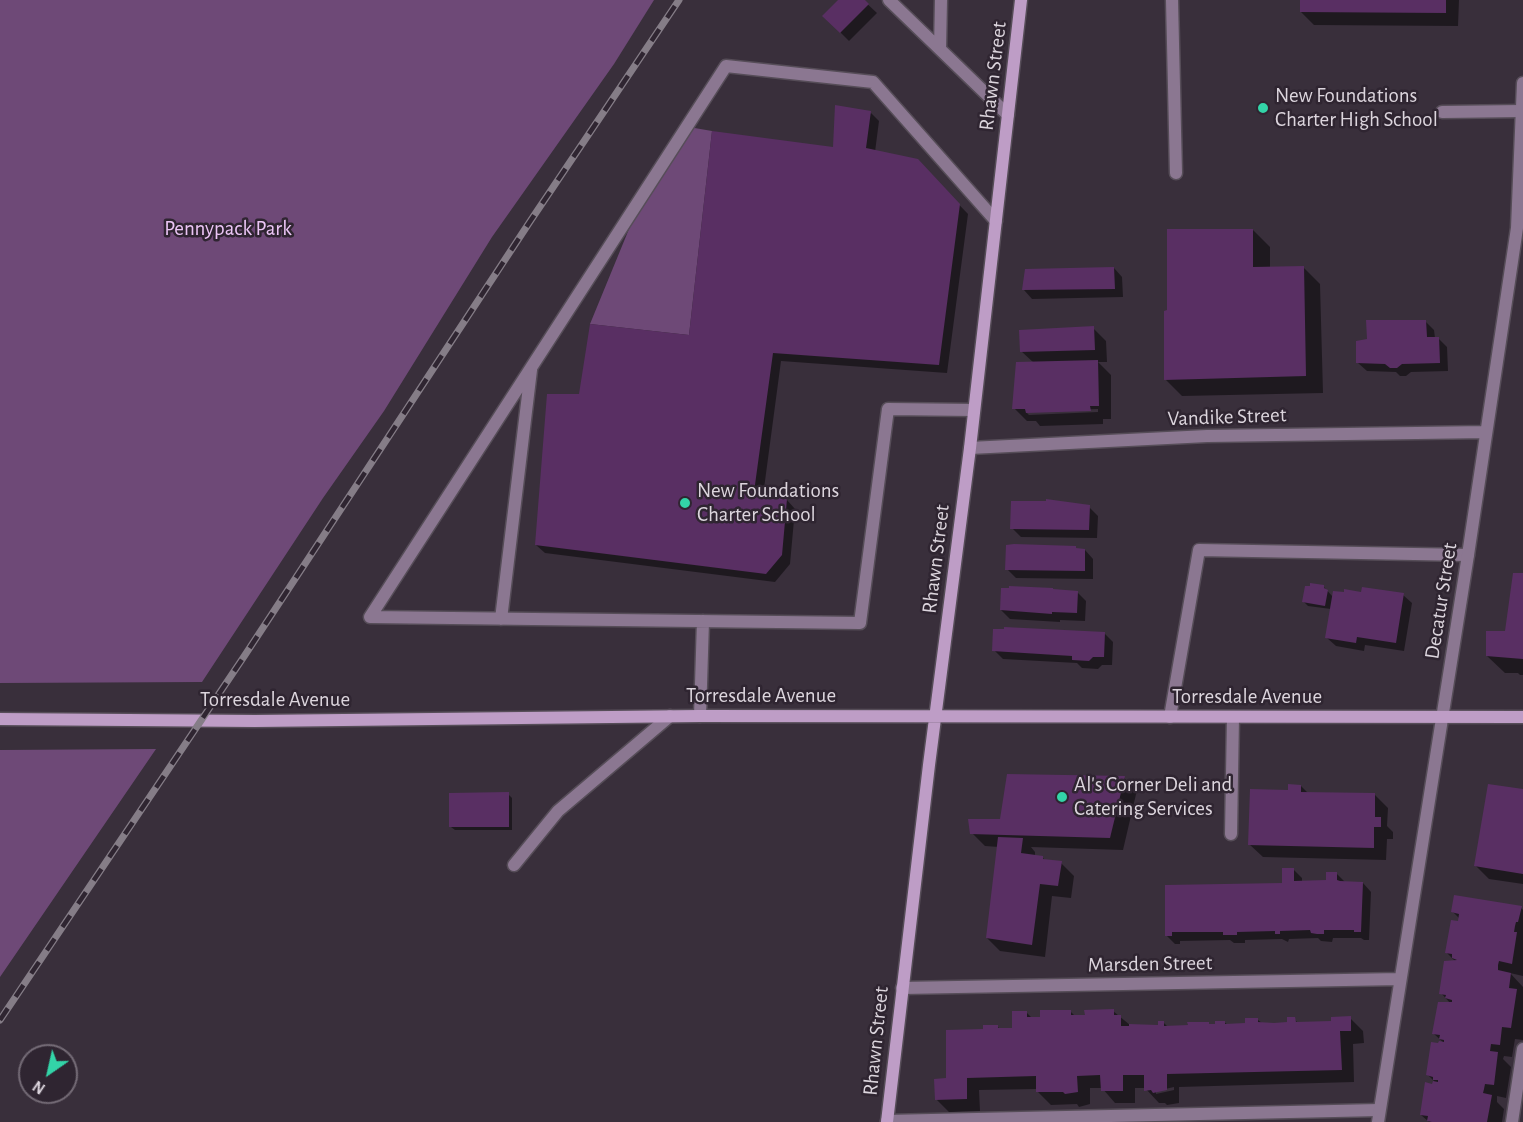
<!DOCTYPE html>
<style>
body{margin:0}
#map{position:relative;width:1523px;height:1122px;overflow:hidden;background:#392f3b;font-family:"Alegreya Sans",sans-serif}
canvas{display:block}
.north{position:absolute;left:18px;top:1044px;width:60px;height:60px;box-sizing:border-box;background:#2f2531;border:2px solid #746b76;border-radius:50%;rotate:214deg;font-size:16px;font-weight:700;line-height:24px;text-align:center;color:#dcd5dd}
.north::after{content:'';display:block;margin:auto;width:21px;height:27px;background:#33d4a8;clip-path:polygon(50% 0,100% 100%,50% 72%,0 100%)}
</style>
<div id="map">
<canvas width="1523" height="1122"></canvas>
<div class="north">N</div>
</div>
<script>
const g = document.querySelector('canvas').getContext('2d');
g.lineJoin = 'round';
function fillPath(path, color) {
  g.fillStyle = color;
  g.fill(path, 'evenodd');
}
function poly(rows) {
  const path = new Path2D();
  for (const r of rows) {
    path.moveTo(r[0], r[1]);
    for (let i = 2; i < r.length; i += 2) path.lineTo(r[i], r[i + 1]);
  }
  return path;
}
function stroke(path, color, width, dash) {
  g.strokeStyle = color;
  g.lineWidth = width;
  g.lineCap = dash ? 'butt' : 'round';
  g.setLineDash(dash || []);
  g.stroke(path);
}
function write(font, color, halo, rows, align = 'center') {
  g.font = font + ' "Alegreya Sans",sans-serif';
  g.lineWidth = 5;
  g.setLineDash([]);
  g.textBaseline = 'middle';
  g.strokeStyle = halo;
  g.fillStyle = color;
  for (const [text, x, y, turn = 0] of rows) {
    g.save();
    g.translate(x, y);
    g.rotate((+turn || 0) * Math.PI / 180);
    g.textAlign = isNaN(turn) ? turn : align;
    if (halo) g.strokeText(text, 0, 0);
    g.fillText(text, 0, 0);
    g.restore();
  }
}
const green = poly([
 [0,0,654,0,614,64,492,237,384,411,323,498,202,682,0,683],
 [683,126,712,131,689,335,590,324,652,173],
 [156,749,0,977,0,750]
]);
const shadow = poly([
 [840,0,863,0,877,13,849,41,824,16],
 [1301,0,1459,0,1458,26,1314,25,1301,12],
 [871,113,879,121,875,152,917,161,968,214,947,373,781,361,763,496,787,500,795,509,790,564,775,582,545,553,536,545,580,396,690,336,834,149],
 [1253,230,1270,247,1270,268,1303,267,1320,284,1323,393,1182,396,1165,379],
 [1114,268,1122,277,1123,297,1032,299,1024,290],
 [1425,321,1434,330,1435,338,1438,338,1447,347,1448,371,1411,372,1406,376,1400,376,1396,372,1367,371,1358,363,1368,340],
 [1093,328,1106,341,1107,362,1098,362,1111,375,1111,419,1103,419,1103,424,1040,426,1036,421,1027,421,1014,408,1034,363,1021,351],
 [1098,409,1098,412,1029,415,1026,412],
 [1089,507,1098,516,1097,538,1021,537,1012,528],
 [1078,550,1085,550,1093,559,1093,579,1016,578,1007,569],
 [1523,575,1523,675,1520,675,1518,673,1505,673,1487,656,1506,633],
 [1323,586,1333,597,1363,594,1403,595,1412,603,1404,651,1365,645,1364,651,1336,646,1327,638,1331,609,1308,606,1304,602],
 [1078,593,1086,601,1085,621,1060,620,1060,622,1010,619,1001,610],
 [1105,634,1113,642,1112,665,1102,665,1098,669,1082,668,1077,663,1003,659,994,650],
 [1124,778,1137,790,1123,850,1031,847,1035,852,1035,856,1042,857,1046,861,1061,863,1074,876,1071,898,1052,896,1045,957,1000,951,987,938,999,847,985,846,972,833,1002,820],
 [1301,786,1308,793,1375,795,1388,808,1387,826,1393,832,1393,839,1387,839,1386,860,1263,857,1249,844],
 [1523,791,1523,884,1489,879,1476,866],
 [508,794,512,798,512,830,455,830,451,827],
 [1293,869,1302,878,1302,882,1328,882,1336,873,1345,882,1363,883,1371,892,1369,940,1364,940,1361,938,1333,938,1332,942,1321,941,1318,938,1289,939,1288,942,1282,939,1245,940,1245,943,1234,943,1230,940,1180,941,1180,944,1175,944,1166,935,1167,886,1284,884],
 [1521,908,1523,910,1523,976,1510,973,1523,987,1523,1040,1515,1039,1512,1057,1504,1056,1503,1059,1511,1067,1506,1098,1497,1096,1497,1102,1504,1109,1502,1122,1429,1122,1421,1115,1434,1081,1428,1075,1444,1043,1434,1034,1451,1004,1441,993,1456,962,1447,953,1460,919,1453,912],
 [1070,1011,1076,1017,1113,1011,1130,1025,1159,1027,1163,1022,1168,1027,1189,1027,1208,1023,1211,1026,1224,1022,1228,1025,1247,1025,1258,1020,1262,1023,1288,1024,1294,1019,1298,1023,1333,1022,1350,1018,1363,1031,1364,1043,1353,1044,1354,1082,1179,1087,1179,1103,1167,1105,1165,1103,1159,1103,1145,1088,1135,1088,1135,1103,1115,1103,1102,1088,1090,1088,1090,1104,1079,1107,1077,1104,1051,1105,1038,1092,1037,1089,979,1090,980,1111,949,1112,936,1099,948,1080,985,1031,997,1026,1001,1030,1014,1029,1027,1013,1033,1019],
 [1174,1087,1174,1090,1156,1094,1156,1091]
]);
const building = poly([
 [838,0,865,0,869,4,840,33,822,16],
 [1300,0,1446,0,1446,13,1300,12],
 [835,105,871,111,866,148,918,159,960,204,939,365,773,353,754,492,787,499,782,555,766,574,535,545,547,394,579,394,590,324,689,335,712,131,833,147],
 [1167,229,1253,229,1253,267,1304,266,1306,376,1164,380,1164,311,1167,310],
 [1114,267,1115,289,1022,290,1025,269],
 [1366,320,1426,320,1427,337,1439,337,1440,363,1402,364,1397,368,1390,368,1385,364,1356,363,1356,341,1367,339],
 [1094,326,1095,350,1020,352,1019,330],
 [1098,360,1099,406,1090,406,1091,411,1026,413,1025,409,1012,409,1016,362],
 [1046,499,1090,505,1089,530,1010,529,1011,501,1046,501],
 [1014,544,1076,546,1076,548,1085,549,1085,571,1005,570,1006,545],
 [1513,573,1523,573,1523,659,1486,656,1486,631,1505,631],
 [1310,583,1324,585,1324,588,1328,590,1325,606,1302,602,1305,586,1310,586],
 [1009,586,1053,588,1053,589,1078,591,1077,613,1052,612,1052,614,1000,610,1001,588,1009,588],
 [1362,587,1404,593,1396,643,1357,637,1356,643,1325,638,1333,591,1344,592,1344,589,1361,592],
 [1004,627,1105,632,1104,657,1093,657,1089,661,1072,660,1072,656,992,651,993,629,1004,629],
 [1007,774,1125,776,1110,838,970,834,968,819,1000,819],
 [1288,784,1301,785,1301,792,1375,793,1375,817,1381,817,1381,827,1374,827,1374,848,1248,845,1250,789,1288,790],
 [1488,784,1523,789,1523,874,1474,866],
 [509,792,509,827,449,827,449,793],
 [998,837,1023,838,1021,853,1043,856,1043,859,1062,861,1058,886,1040,884,1032,945,986,938],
 [1282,868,1294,868,1294,881,1326,880,1326,872,1337,872,1337,880,1340,881,1363,882,1361,932,1354,932,1354,930,1324,930,1324,934,1317,934,1311,933,1310,930,1280,931,1280,934,1275,934,1275,931,1237,932,1237,935,1223,935,1223,932,1172,932,1172,936,1165,936,1165,885,1282,883],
 [1454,895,1522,906,1518,922,1516,922,1515,926,1514,932,1517,932,1512,964,1499,961,1498,965,1498,970,1511,973,1509,988,1517,989,1511,1028,1502,1027,1500,1045,1491,1044,1490,1051,1498,1052,1494,1085,1485,1084,1484,1089,1483,1093,1492,1095,1487,1122,1432,1122,1427,1121,1428,1116,1420,1115,1425,1082,1432,1084,1433,1081,1438,1082,1438,1080,1433,1080,1433,1077,1426,1075,1431,1042,1438,1043,1439,1041,1444,1042,1444,1040,1439,1039,1440,1035,1432,1034,1438,1002,1452,1002,1452,1000,1445,998,1446,995,1439,994,1444,961,1457,960,1452,958,1452,954,1445,953,1451,920,1458,921,1459,914,1451,912],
 [1114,1009,1114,1015,1121,1015,1121,1026,1129,1026,1129,1024,1158,1025,1158,1021,1164,1021,1164,1026,1188,1025,1187,1022,1209,1022,1209,1024,1215,1024,1215,1021,1225,1021,1225,1024,1245,1023,1245,1018,1258,1018,1258,1022,1274,1023,1287,1022,1287,1017,1295,1017,1296,1022,1331,1021,1331,1017,1351,1016,1351,1031,1340,1031,1342,1070,1167,1074,1167,1090,1153,1093,1151,1090,1144,1091,1144,1075,1123,1075,1123,1091,1101,1091,1100,1075,1077,1076,1078,1092,1065,1094,1063,1092,1036,1092,1036,1076,967,1078,967,1099,935,1100,934,1079,946,1078,946,1030,983,1029,983,1025,998,1025,998,1028,1012,1028,1012,1011,1027,1011,1027,1017,1040,1017,1040,1010,1071,1010,1071,1015,1085,1015,1084,1010]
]);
const lane = poly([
 [889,0,1008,115],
 [1172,0,1176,173],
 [940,49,941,0],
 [1442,112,1522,111],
 [974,410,888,409,860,623,370,617,726,66,873,82,996,221],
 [501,619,531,370],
 [700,716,703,621],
 [1170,717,1199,550,1468,555],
 [1231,834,1233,717],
 [514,865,558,811,670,716],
 [887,1121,1379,1110],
 [1512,1122,1523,1049]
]);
const street = poly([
 [970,448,1207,436,1486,432],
 [902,988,1400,979],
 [1378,1122,1468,555,1517,228,1523,83]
]);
const secondary = poly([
 [0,719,255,721,700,716,1523,717],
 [887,1122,929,765,970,448,1021,0]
]);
const rail = poly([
 [0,1020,245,655,531,220,679,0]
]);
const markers = [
 [1263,108,6,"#33d4a8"],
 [685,503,6,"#33d4a8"],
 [1062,797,6,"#33d4a8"]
];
const streetNames = [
 ["Rhawn Street",993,76,-83],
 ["Vandike Street",1227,417,-2],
 ["Rhawn Street",936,559,-83],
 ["Decatur Street",1441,601,-81],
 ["Torresdale Avenue",761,696],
 ["Torresdale Avenue",1247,697],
 ["Torresdale Avenue",275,700],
 ["Marsden Street",1150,964,-1],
 ["Rhawn Street",876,1041,-84]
];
const poiNames = [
 ["New Foundations",1275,96],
 ["Charter High School",1275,120],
 ["New Foundations",697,491],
 ["Charter School",697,515],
 ["Al's Corner Deli and",1074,785],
 ["Catering Services",1074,809]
];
const parkNames = [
 ["Pennypack Park",228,229]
];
fillPath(green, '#6e4977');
fillPath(shadow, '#0007');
fillPath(building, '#592f63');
stroke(lane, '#564d58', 15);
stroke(street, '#564d58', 15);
stroke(secondary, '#564d58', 15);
stroke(lane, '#8b7791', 12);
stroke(street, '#8b7791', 12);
stroke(secondary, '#be9dc6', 12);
stroke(rail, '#857d87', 7);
stroke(rail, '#2f2531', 4.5, [14]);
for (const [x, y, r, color] of markers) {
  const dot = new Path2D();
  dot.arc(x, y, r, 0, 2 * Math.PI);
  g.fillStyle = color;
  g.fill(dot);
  stroke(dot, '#2f2531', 2);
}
write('21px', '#dcd5dd', '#2f2531', streetNames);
write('21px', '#dcd5dd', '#2f2531', poiNames, 'left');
write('21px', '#ecc5f6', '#2f2531', parkNames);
</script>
